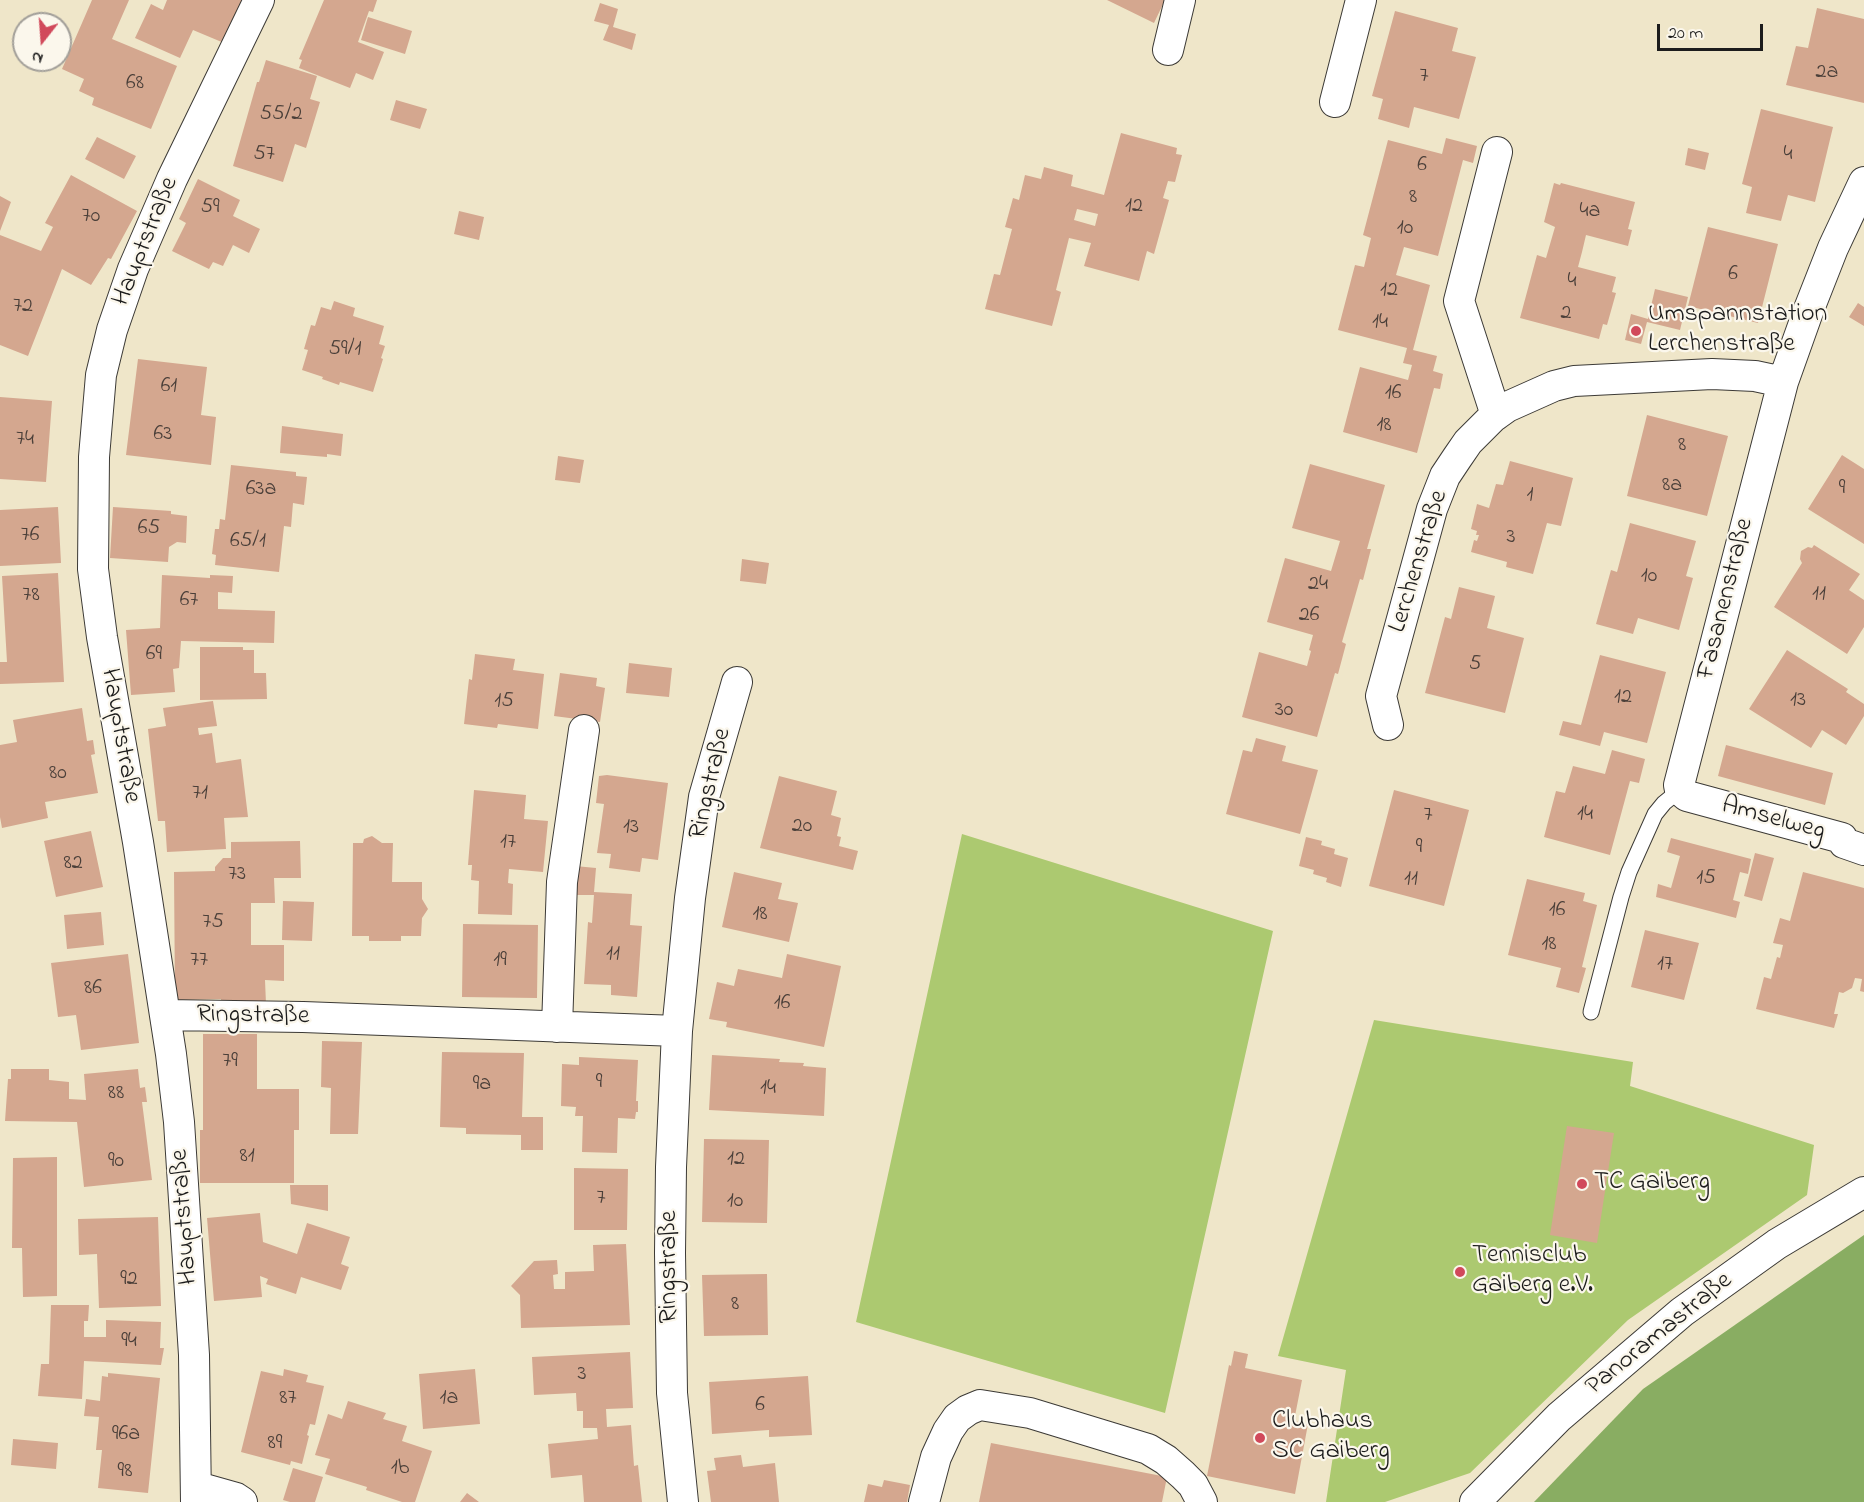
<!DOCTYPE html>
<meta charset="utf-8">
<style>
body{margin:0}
#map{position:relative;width:1864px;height:1502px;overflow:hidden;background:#efe6c9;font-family:"Indie Flower",sans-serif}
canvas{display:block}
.north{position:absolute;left:12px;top:12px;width:60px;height:60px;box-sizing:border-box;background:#fbf7ec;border:2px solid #a29f99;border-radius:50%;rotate:197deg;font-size:16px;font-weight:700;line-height:24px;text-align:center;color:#1c1c1c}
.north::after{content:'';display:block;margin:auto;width:21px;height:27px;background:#d1495b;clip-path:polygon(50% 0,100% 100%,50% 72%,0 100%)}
.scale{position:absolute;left:1657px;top:24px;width:106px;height:27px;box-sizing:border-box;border:3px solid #1c1c1c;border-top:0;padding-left:8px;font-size:18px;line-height:21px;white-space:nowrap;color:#1c1c1c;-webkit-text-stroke:4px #fbf7ec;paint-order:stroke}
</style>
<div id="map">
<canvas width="1864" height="1502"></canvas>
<div class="north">N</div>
<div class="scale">20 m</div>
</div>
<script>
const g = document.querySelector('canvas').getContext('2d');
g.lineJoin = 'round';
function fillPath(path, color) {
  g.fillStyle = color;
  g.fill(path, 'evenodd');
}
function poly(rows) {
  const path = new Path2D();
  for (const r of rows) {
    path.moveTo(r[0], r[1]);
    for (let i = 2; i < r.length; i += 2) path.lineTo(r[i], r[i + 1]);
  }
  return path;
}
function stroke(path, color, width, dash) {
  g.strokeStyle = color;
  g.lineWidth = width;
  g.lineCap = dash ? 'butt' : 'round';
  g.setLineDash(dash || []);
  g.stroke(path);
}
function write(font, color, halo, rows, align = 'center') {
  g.font = font + ' "Indie Flower",sans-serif';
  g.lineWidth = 4.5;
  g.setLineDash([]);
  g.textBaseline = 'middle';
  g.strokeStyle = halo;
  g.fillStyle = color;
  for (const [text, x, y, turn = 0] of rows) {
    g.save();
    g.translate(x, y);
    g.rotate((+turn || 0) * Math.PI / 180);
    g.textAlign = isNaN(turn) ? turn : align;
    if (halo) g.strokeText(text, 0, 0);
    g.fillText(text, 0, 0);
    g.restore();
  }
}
const green = poly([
 [962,834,1273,931,1165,1413,856,1322],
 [1374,1020,1633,1062,1630,1086,1814,1145,1807,1195,1628,1320,1470,1473,1385,1502,1326,1502,1346,1370,1278,1356]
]);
const forest = poly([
 [1864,1235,1864,1502,1534,1502,1643,1389]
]);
const building = poly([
 [92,0,129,0,112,39,177,66,151,129,92,105,94,98,79,91,84,79,62,69],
 [167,0,243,0,224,43,193,30,180,58,135,38,151,4,163,10],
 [324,0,377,0,373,12,369,11,358,42,384,52,373,80,356,73,350,88,299,68,302,60,299,59],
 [1107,0,1165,0,1154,23],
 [600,3,618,9,613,27,636,34,632,50,603,40,609,25,594,21],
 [1817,8,1864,19,1864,103,1786,85,1796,46,1808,48],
 [1395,11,1458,28,1452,51,1476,57,1459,119,1414,107,1409,128,1378,119,1383,99,1372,96],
 [368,17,412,31,405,54,361,40],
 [266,60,317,76,310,99,320,102,306,148,295,144,283,182,233,166,257,82,259,82],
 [396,100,427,109,420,129,390,120],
 [1761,109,1833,127,1815,202,1788,195,1781,221,1746,213,1752,187,1742,184],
 [1121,133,1177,148,1176,154,1182,155,1175,182,1168,181,1163,198,1169,200,1154,254,1147,251,1139,281,1084,266,1091,243,1069,238,1056,290,1061,292,1052,326,985,309,994,274,1000,275,1012,229,1005,227,1013,198,1019,200,1025,175,1041,179,1044,167,1073,175,1071,186,1104,195],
 [1077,209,1098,214,1095,226,1074,220],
 [97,137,136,156,124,179,85,159],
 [1446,138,1477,146,1473,163,1463,160,1438,256,1404,247,1396,275,1430,285,1413,350,1437,356,1433,371,1443,374,1440,389,1434,388,1417,453,1343,432,1360,367,1408,380,1412,365,1403,363,1407,348,1338,330,1355,265,1364,267,1371,238,1363,235,1388,140,1442,154],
 [1688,148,1709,153,1705,170,1685,165],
 [71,175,137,211,111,259,108,258,91,285,62,269,28,356,0,345,0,235,41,251,53,227,45,223],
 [198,179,240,200,233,216,260,229,249,253,233,245,223,266,213,262,209,269,172,251,186,223,179,219],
 [1554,183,1560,185,1561,183,1635,202,1628,229,1632,230,1628,246,1586,235,1582,252,1578,267,1616,277,1612,292,1616,293,1607,325,1603,324,1599,339,1520,318,1537,255,1546,258,1555,227,1544,222],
 [0,196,11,202,0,231],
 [459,211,484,217,479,240,454,234],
 [1708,227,1778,244,1758,323,1688,306],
 [1655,289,1688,297,1680,330,1647,322,1641,344,1625,340,1631,314,1648,319],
 [334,301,355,308,353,316,384,326,379,344,385,346,381,358,383,359,373,392,340,382,339,385,322,379,323,377,302,370,308,350,304,349,311,325,315,326,321,307,331,310],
 [1858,303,1864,307,1864,326,1849,317],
 [138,359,207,367,201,415,216,417,211,465,126,455],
 [0,397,52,401,46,482,0,479],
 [1647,415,1728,436,1707,516,1627,496],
 [282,426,343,434,341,456,327,454,327,457,280,453],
 [1842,455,1864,469,1864,544,1808,509],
 [558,456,584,460,580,483,555,480],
 [1510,461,1573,478,1561,526,1547,523,1533,574,1506,567,1507,562,1471,552,1474,540,1477,541,1479,535,1476,535,1477,531,1471,529,1477,504,1489,508,1496,484,1503,485],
 [1310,464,1385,485,1367,549,1371,549,1363,580,1360,579,1342,642,1346,644,1338,674,1335,673,1317,737,1242,717,1259,652,1307,666,1311,651,1309,650,1313,635,1267,622,1285,558,1331,571,1340,541,1292,528],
 [231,465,296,472,296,476,307,477,304,505,293,503,291,527,284,526,279,572,215,565,216,555,212,554,215,529,219,529,220,519,225,520],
 [58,507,61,563,0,566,0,510],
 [113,507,171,511,171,514,187,516,186,543,177,542,169,547,168,562,110,558],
 [1630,523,1696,541,1686,576,1693,578,1679,630,1638,618,1633,634,1596,624,1611,570,1617,572],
 [1814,545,1860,574,1849,590,1864,600,1864,627,1847,654,1774,607,1802,563,1800,559,1801,551,1808,547,1812,548],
 [742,559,769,563,766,584,740,581],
 [58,573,64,682,0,684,0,662,7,662,2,576],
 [162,575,210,578,210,575,233,576,232,593,218,592,218,609,275,611,274,643,181,641,179,668,173,669,175,692,131,695,126,630,160,628],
 [1459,587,1495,596,1487,628,1524,638,1505,713,1425,693,1445,617,1451,619],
 [200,647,243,647,243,650,254,650,254,673,266,673,267,699,200,700],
 [1787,650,1848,689,1846,692,1864,704,1864,716,1846,745,1822,730,1811,748,1749,709],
 [475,654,515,659,513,670,544,674,538,729,498,724,497,728,464,724,469,679,472,680],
 [1600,655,1666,672,1647,743,1604,732,1600,746,1559,735,1563,721,1581,725],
 [629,663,672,668,669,697,626,693],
 [560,673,597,678,596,686,605,688,600,722,554,716],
 [213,701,217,726,198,728,199,735,212,733,216,763,241,759,248,817,224,818,226,849,167,852,165,821,158,821,148,729,166,726,163,708],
 [82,708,87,741,93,740,95,754,91,755,98,793,45,802,48,818,2,828,0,817,0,745,17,742,13,720],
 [1256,738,1286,746,1282,761,1318,770,1300,834,1226,814,1243,750,1252,752],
 [1726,745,1833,773,1825,805,1718,776],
 [1612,750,1645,759,1639,783,1630,781,1610,855,1544,837,1556,791,1565,793,1573,766,1605,774],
 [607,775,668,783,658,860,642,858,640,872,609,868,611,854,597,853,604,804,596,803,599,776],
 [779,776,837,791,831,815,841,818,837,836,841,837,839,846,858,851,853,870,760,848],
 [474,790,526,795,524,819,548,821,543,872,509,869,508,883,513,884,512,915,478,914,479,881,471,880,472,865,468,865],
 [1394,790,1469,810,1444,906,1369,886],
 [91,831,103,887,56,897,44,841],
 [372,836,382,843,393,843,392,882,422,882,422,899,428,909,422,918,421,936,401,936,401,941,369,941,369,936,352,936,353,843,363,843,364,839],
 [1306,837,1322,841,1321,845,1335,849,1334,854,1348,858,1341,887,1326,882,1327,878,1313,874,1314,870,1299,866],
 [1671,838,1751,859,1748,874,1740,872,1733,900,1740,902,1736,918,1656,897,1658,884,1671,888,1680,856,1667,852],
 [300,841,301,878,274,878,275,903,251,903,251,945,284,945,284,981,265,980,266,1004,221,1004,221,999,175,1000,174,872,215,871,215,867,223,858,231,858,231,842],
 [1755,853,1774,858,1762,901,1744,896],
 [575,866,596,868,594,892,632,894,630,925,642,926,637,997,611,995,611,985,584,984,588,922,592,923,594,895,573,895],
 [734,872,782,883,778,899,798,903,789,942,722,927],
 [1803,872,1864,888,1864,992,1860,991,1862,979,1855,978,1852,988,1843,993,1839,992,1834,1014,1838,1014,1834,1028,1756,1009,1764,977,1771,979,1777,957,1780,958,1783,945,1773,943,1780,918,1790,921],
 [1527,879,1585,893,1583,901,1597,905,1582,967,1586,968,1579,993,1556,987,1561,968,1508,955],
 [283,901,314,902,312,941,282,940],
 [101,912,104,945,67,949,64,915],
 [463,924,538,925,537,998,462,997],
 [1645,930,1699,943,1684,1000,1631,987],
 [128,954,139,1043,81,1050,76,1015,58,1017,51,963],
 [787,954,841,966,824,1047,726,1027,727,1022,709,1019,717,982,734,986,738,969,782,978],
 [203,1034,257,1034,257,1089,299,1089,299,1130,294,1130,294,1183,200,1183,200,1130,203,1130],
 [322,1041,362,1042,358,1134,330,1134,331,1088,321,1087],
 [442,1052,524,1053,522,1117,543,1117,543,1150,521,1150,521,1135,466,1134,466,1128,440,1127],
 [712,1055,780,1059,779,1062,804,1063,803,1066,826,1068,824,1116,709,1110],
 [579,1057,638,1060,636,1101,638,1101,638,1112,636,1112,635,1119,618,1118,617,1153,582,1152,583,1116,575,1116,576,1107,561,1106,562,1064,579,1065],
 [11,1069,49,1069,49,1080,69,1082,69,1099,86,1100,84,1074,138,1069,140,1088,145,1087,147,1102,142,1102,152,1180,84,1187,77,1122,5,1121,8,1079,11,1079],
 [1567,1126,1614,1133,1597,1243,1550,1235],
 [704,1139,769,1140,767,1223,702,1222],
 [57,1157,57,1296,23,1297,22,1248,12,1248,13,1158],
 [574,1168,628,1169,627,1230,574,1230],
 [290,1185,328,1185,328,1211,291,1204],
 [260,1213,263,1242,297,1254,307,1223,350,1237,341,1264,349,1267,341,1290,301,1277,296,1294,266,1284,268,1279,260,1276,262,1297,214,1301,207,1218],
 [158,1217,161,1306,99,1308,97,1254,79,1255,78,1219],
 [626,1244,630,1325,521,1328,520,1295,511,1286,534,1261,557,1260,558,1274,553,1275,554,1289,565,1289,565,1272,594,1271,593,1245],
 [767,1274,768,1335,704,1336,702,1275],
 [51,1305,89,1305,88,1321,84,1321,84,1337,106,1337,106,1320,161,1322,160,1348,164,1348,161,1365,84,1361,82,1399,38,1396,41,1364,49,1364],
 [1234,1351,1248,1354,1245,1368,1302,1380,1294,1421,1308,1424,1295,1494,1207,1476,1229,1365,1231,1366],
 [630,1352,633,1408,606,1409,607,1427,631,1425,634,1466,638,1465,642,1502,584,1502,582,1475,551,1478,548,1444,598,1439,597,1428,583,1428,583,1411,577,1411,576,1393,534,1395,532,1357],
 [284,1369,308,1375,306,1382,324,1386,315,1425,310,1424,307,1435,309,1436,302,1464,291,1461,290,1465,241,1452,261,1371,283,1376],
 [475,1369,480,1424,423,1429,419,1374],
 [108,1373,160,1378,148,1493,98,1488,102,1450,96,1450,99,1417,84,1416,86,1399,100,1401,102,1376,108,1377],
 [808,1376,812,1435,769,1437,769,1430,712,1434,709,1382],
 [348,1401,386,1413,383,1419,407,1426,402,1441,432,1451,415,1502,402,1502,366,1490,367,1487,325,1474,330,1459,315,1455,328,1414,342,1419],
 [13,1439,58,1443,56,1469,11,1465],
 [991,1443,1167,1477,1162,1502,979,1502],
 [741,1455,743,1467,775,1463,779,1502,711,1502,707,1471,716,1470,714,1458],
 [293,1468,323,1477,315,1502,290,1502,283,1500],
 [884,1480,910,1485,907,1502,864,1502,868,1484,882,1487],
 [467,1493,479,1502,460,1502]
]);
const lane = poly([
 [1591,1012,1621,897,1629,872,1655,814,1664,803,1680,790]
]);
const street = poly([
 [1168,50,1180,0],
 [1335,102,1361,0],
 [1864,182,1833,248,1809,309,1783,382,1679,785,1680,790,1687,796,1842,838,1844,843,1864,850],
 [1496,415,1459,301,1497,152],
 [1388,725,1381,696,1432,509,1445,476,1457,458,1468,442,1493,417,1507,407,1554,386,1574,381,1712,374,1755,376,1783,382],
 [165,1015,303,1017,677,1031],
 [557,1027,562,882,584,730],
 [197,1487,236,1498,242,1502],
 [196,1502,194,1355,179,1122,171,1054,138,842,102,637,93,569,94,457,101,375,112,330,133,269,172,179,259,0],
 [683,1502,672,1393,670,1253,671,1167,677,1031,690,898,704,797,737,682],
 [924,1502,936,1457,948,1431,957,1418,968,1410,980,1405,1030,1413,1148,1449,1166,1460,1183,1475,1193,1485,1202,1502],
 [1475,1502,1559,1417,1682,1312,1777,1244,1864,1192]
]);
const markers = [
 [1636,331,6,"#d1495b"],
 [1582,1184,6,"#d1495b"],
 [1460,1272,6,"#d1495b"],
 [1260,1438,6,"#d1495b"]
];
const numberNames = [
 ["2a",1827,73],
 ["7",1424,77],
 ["68",135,84],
 ["55/2",281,115],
 ["57",264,155],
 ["4",1788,155],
 ["6",1422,166],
 ["8",1413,198],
 ["12",1134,207],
 ["59",210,208],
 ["4a",1590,212],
 ["70",91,217],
 ["10",1405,229],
 ["6",1733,275],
 ["4",1572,282],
 ["12",1389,291],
 ["72",23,307],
 ["2",1566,314],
 ["14",1380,323],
 ["59/1",345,350],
 ["61",169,387],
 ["16",1393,394],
 ["18",1384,426],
 ["63",163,435],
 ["74",25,440],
 ["8",1682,446],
 ["8a",1672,486],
 ["9",1842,489],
 ["63a",261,490],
 ["1",1530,496],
 ["65",149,529],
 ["76",30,536],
 ["3",1511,538],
 ["65/1",248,542],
 ["10",1649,577],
 ["24",1318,585],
 ["11",1819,595],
 ["78",31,596],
 ["67",189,601],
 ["26",1309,616],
 ["69",154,655],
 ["5",1475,665],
 ["12",1623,698],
 ["13",1798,701],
 ["15",504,702],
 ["30",1284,711],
 ["80",58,774],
 ["71",200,794],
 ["14",1585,815],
 ["7",1428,816],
 ["20",802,827],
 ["13",631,828],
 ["17",508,843],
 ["9",1419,848],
 ["82",73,864],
 ["73",237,875],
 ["15",1706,879],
 ["11",1411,880],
 ["16",1557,911],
 ["18",760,915],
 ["75",213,923],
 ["18",1549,945],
 ["11",613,955],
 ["77",199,961],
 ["19",500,961],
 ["17",1665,965],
 ["86",93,989],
 ["16",782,1004],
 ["79",230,1062],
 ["9",599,1083],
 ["9a",482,1085],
 ["14",768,1089],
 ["88",116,1094],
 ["81",247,1157],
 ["12",736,1160],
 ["90",116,1162],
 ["7",601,1199],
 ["10",735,1202],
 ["92",129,1280],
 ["8",735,1305],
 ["94",129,1342],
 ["3",582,1375],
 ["87",288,1399],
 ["1a",449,1399],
 ["6",760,1406],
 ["96a",126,1435],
 ["89",275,1444],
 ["1b",400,1469],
 ["98",125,1472]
];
const streetNames = [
 ["Hauptstraße",147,242,-68],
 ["Lerchenstraße",1420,562,-73],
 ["Fasanenstraße",1727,599,-76],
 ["Hauptstraße",119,736,80],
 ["Ringstraße",712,784,-77],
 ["Amselweg",1773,820,15],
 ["Ringstraße",253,1017,1],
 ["Hauptstraße",186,1217,-94],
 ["Ringstraße",671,1267,-90],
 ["Panoramastraße",1660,1335,-39]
];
const poiNames = [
 ["Umspannstation",1648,316],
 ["Lerchenstraße",1648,346],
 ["TC Gaiberg",1594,1184],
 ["Tennisclub",1472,1257],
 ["Gaiberg e.V.",1472,1287],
 ["Clubhaus",1272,1423],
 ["SC Gaiberg",1272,1453]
];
fillPath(green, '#acc970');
fillPath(forest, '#89ad62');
fillPath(building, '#d4a78f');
stroke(lane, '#3c3a36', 17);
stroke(street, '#3c3a36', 32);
stroke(lane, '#fff', 15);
stroke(street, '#fff', 30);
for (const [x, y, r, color] of markers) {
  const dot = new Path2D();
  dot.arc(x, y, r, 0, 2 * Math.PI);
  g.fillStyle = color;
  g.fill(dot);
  stroke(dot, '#fbf7ec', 2);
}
write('22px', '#4a3f39', null, numberNames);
write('26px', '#1c1c1c', '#fbf7ec', streetNames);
write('26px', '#1c1c1c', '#fbf7ec', poiNames, 'left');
</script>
